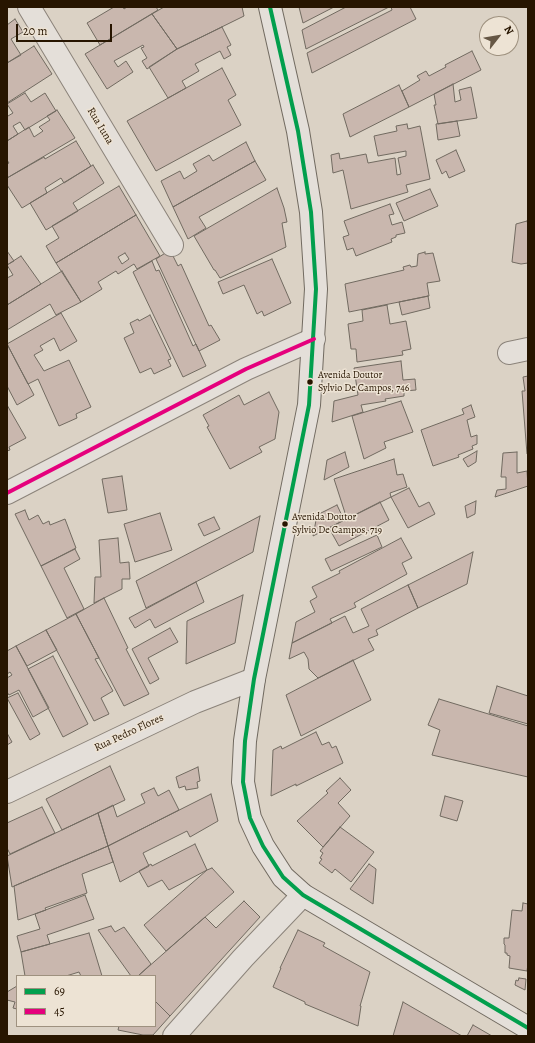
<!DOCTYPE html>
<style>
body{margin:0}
#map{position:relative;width:535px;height:1043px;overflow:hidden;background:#dbd2c5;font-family:Alegreya,serif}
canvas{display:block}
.frame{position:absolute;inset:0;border:8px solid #271500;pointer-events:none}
.legend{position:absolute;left:16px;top:975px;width:140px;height:52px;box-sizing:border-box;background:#ede3d4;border:1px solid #9e917f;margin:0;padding:5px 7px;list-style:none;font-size:12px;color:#271500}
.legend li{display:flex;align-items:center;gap:8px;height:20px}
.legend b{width:20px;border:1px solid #9e917f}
.north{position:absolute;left:479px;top:16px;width:40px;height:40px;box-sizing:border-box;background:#ede3d4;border:1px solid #9e917f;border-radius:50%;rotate:59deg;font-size:11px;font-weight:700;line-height:16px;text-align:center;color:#271500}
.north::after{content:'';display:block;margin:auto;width:14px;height:18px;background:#665745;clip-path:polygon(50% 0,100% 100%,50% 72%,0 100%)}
.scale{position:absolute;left:16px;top:24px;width:96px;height:18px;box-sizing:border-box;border:2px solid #271500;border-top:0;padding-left:5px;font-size:12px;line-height:14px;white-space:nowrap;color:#271500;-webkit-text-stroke:3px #ede3d4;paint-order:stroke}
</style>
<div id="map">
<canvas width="535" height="1043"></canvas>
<div class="frame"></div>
<ul class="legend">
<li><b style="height:5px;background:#029f4d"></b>69</li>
<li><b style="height:5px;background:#e5007d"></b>45</li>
</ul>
<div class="north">N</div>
<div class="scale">20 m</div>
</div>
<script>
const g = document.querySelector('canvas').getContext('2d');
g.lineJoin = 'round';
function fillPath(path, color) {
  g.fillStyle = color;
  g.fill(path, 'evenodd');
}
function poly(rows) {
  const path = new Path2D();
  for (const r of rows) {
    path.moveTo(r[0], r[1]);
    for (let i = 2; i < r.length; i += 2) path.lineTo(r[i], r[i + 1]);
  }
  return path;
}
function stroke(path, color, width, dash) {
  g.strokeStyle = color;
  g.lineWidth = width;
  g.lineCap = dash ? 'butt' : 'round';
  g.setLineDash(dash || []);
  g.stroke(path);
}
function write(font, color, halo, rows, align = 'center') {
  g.font = font + ' Alegreya,serif';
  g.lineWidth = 3;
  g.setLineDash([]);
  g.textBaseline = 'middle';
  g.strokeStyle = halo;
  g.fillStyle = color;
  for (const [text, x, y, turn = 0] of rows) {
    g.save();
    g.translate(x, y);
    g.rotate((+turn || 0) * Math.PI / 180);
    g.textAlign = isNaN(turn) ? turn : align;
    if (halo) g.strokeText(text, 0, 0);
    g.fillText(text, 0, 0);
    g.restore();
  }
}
const building = poly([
 [114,7,123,7,124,9,127,7,156,7,158,10,100,45,87,23,114,7],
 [164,7,242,7,244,16,177,49,152,14,164,7],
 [299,7,334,7,303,23,299,7],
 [346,7,389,7,306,49,302,30,346,7],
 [391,7,410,7,416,19,312,73,307,53,392,10,391,7],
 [152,14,177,49,147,69,142,61,147,58,141,48,144,47,143,45,114,61,118,67,126,61,133,72,107,89,85,54,152,14],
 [15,19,23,32,11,39,21,55,7,63,7,25,15,19],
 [222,27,231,45,227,47,231,55,224,59,220,51,195,64,199,71,182,81,186,88,168,98,149,67,177,49,222,27],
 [34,46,52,74,7,103,7,63,34,46],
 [472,51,481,70,409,107,402,91,420,80,417,76,426,71,429,76,446,67,445,65,472,51],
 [222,68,236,95,228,100,241,125,156,171,127,121,222,68],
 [453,84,455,102,461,100,459,90,471,87,477,118,438,124,434,105,436,105,434,94,453,84],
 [399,85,409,107,350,137,343,114,399,85],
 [25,93,31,102,45,93,56,111,25,130,20,122,13,126,18,134,7,141,7,115,8,116,13,113,7,104,25,93],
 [57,110,75,138,7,178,7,164,9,163,7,160,7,141,29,127,34,137,43,131,39,127,50,120,47,116,57,110],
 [457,121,460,136,438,140,436,124,457,121],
 [407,124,408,129,420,126,430,179,406,185,408,192,351,209,343,170,333,173,331,155,339,153,340,159,366,154,368,163,395,158,397,175,401,174,398,158,406,156,406,151,378,156,374,136,397,131,396,126,407,124],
 [76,141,91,166,64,183,61,178,45,188,47,193,22,208,7,185,7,178,44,157,45,159,76,141],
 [246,142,255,161,173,207,161,181,180,171,184,179,197,171,193,164,209,155,213,161,246,142],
 [456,150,465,171,449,178,446,171,442,174,436,160,456,150],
 [255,161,266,180,199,217,206,228,188,239,173,207,255,161],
 [93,165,104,183,73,203,78,211,46,230,30,203,93,165],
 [119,186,136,215,56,263,46,246,59,238,52,226,119,186],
 [277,188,284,208,287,222,282,223,286,247,220,278,215,270,214,270,194,236,277,188],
 [430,189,438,206,404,221,396,203,430,189],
 [390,204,394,214,389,215,392,225,402,222,405,233,396,235,396,237,391,239,392,242,356,256,353,248,347,250,343,237,349,235,344,221,390,204],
 [136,215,160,256,137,269,134,264,118,274,116,271,98,282,102,289,81,302,56,263,136,215],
 [125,253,129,259,122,264,118,257,125,253],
 [527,221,528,225,528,263,521,264,512,262,516,224,527,221],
 [170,250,178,266,181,264,209,326,211,325,220,340,199,351,156,259,170,250],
 [7,251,14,261,7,265,7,251],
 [425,252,425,254,433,253,440,281,427,283,429,296,349,312,345,284,404,270,403,267,410,265,411,267,417,266,418,254,425,252],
 [21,256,41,284,7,305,7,278,13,275,7,265,21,256],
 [272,259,291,303,264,316,262,311,257,314,244,285,223,294,218,282,272,259],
 [152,261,156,271,159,270,193,346,196,344,206,366,183,377,133,272,152,261],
 [62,271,81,302,56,315,50,304,7,330,7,305,62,271],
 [428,296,430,308,402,315,399,302,428,296],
 [387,305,390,324,406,321,411,349,402,351,403,355,357,362,356,349,351,349,348,324,363,321,362,310,387,305],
 [61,313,77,341,60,351,54,338,40,346,43,350,34,355,44,371,69,360,91,407,76,414,77,418,59,426,38,379,28,384,7,344,61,313],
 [150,315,171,359,168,360,171,366,154,374,151,368,140,373,124,338,134,333,130,323,138,319,139,321,150,315],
 [7,344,34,395,17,405,7,386,7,344],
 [401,361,403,380,415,379,416,390,404,391,404,396,385,399,386,401,361,405,363,412,332,422,334,401,358,395,354,368,401,361],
 [528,376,528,454,527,454,522,391,525,391,523,377,528,376],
 [269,392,279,412,275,439,259,447,262,452,230,469,207,427,209,426,203,415,239,395,244,405,269,392],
 [401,401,413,432,384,442,386,448,364,459,352,416,401,401],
 [7,405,26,438,9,447,10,450,7,451,7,405],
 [471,405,475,417,467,420,471,437,477,435,477,444,472,446,473,449,458,455,459,457,433,466,421,430,464,414,462,409,471,405],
 [477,451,476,462,468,467,463,459,477,451],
 [345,452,349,467,324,480,327,460,345,452],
 [517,452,517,473,527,471,528,486,495,497,497,490,506,489,506,477,501,477,503,453,517,452],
 [394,459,397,475,403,474,407,487,390,493,391,497,347,519,334,479,394,459],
 [122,476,127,510,108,513,102,479,122,476],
 [409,488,419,507,429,502,435,514,408,528,391,497,409,488],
 [476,501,475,514,467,518,465,506,476,501],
 [380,502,389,520,339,546,329,528,380,502],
 [337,505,344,520,313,536,317,515,337,505],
 [25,510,29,520,38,515,43,524,49,521,50,525,65,519,76,548,41,566,15,514,25,510],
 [160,513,172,550,135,562,124,524,160,513],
 [260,516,253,552,146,608,136,581,260,516],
 [214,517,220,529,204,536,198,524,214,517],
 [377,535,382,547,331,571,325,559,377,535],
 [118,538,120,563,129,562,130,579,122,579,122,589,94,603,95,577,101,577,99,540,118,538],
 [401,538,412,558,402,563,407,574,354,603,356,607,330,619,332,623,292,643,296,622,315,612,310,601,317,597,312,587,340,573,339,571,401,538],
 [75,549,80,559,64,568,84,609,67,618,41,566,75,549],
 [473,552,467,584,418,608,408,585,473,552],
 [196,582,204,602,155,628,150,619,135,628,129,618,196,582],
 [408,585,418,608,376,630,378,635,368,639,374,650,318,678,309,669,308,659,304,652,289,659,292,643,345,616,353,633,369,626,361,609,408,585],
 [243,595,235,643,186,664,187,621,243,595],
 [104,598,128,648,126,649,149,694,124,706,76,614,104,598],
 [76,614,99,658,95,659,113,691,101,698,109,714,94,721,46,630,76,614],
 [170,628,178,642,148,658,159,679,150,684,132,649,170,628],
 [46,630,57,650,27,666,16,646,46,630],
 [16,646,49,708,33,717,19,690,9,695,7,692,7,678,12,675,10,672,7,674,7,651,16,646],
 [53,656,88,724,63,737,28,669,53,656],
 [353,660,371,700,301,736,286,695,353,660],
 [497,686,528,696,528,724,489,713,497,686],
 [18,693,40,734,30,740,7,698,18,693],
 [439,699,528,726,528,777,432,755,440,730,428,725,439,699],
 [316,732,322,745,329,742,332,748,336,746,343,763,296,786,296,784,271,796,273,750,281,746,282,749,316,732],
 [7,733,12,742,7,745,7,733],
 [110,766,125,800,62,830,46,799,110,766],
 [198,767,200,781,197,782,198,788,186,790,185,786,179,788,176,777,198,767],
 [340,778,351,790,338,803,350,816,323,847,297,821,328,793,326,791,340,778],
 [154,788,158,796,169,790,179,810,108,846,98,813,113,805,117,817,145,803,141,794,154,788],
 [211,794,218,821,190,837,187,831,143,853,149,866,120,882,108,846,211,794],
 [445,796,463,801,457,821,440,816,445,796],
 [42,807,55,833,10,854,7,848,7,823,42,807],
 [98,813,108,846,12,887,7,856,98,813],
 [340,827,374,852,351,882,335,869,332,873,319,863,322,859,320,858,323,853,320,851,340,827],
 [195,844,207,870,169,890,162,880,148,887,139,871,151,864,152,866,195,844],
 [108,846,113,862,82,874,87,893,45,908,46,910,18,920,14,886,108,846],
 [369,864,376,869,373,904,350,889,369,864],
 [212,868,234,892,166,951,144,925,207,870,212,868],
 [85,895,94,919,47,935,50,944,21,952,17,936,40,929,35,914,85,895],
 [244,901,260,917,170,1016,155,1001,155,976,138,976,205,917,216,928,244,901],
 [523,903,528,904,528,964,527,971,509,968,510,956,507,955,507,953,505,953,505,945,504,944,504,938,509,938,512,910,522,911,523,903],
 [111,926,115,932,124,927,151,964,138,976,131,976,98,930,111,926],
 [298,930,325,943,323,946,370,972,360,1006,361,1006,358,1026,305,1004,305,1002,273,987,281,968,280,968,298,930],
 [89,933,102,976,81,976,79,972,66,976,25,976,21,952,89,933],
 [519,978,526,979,525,990,515,985,516,980,518,981,519,978],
 [17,986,17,1009,13,1008,15,1002,7,1000,7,992,17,986],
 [155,1001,170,1016,153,1035,143,1035,118,1030,119,1026,155,1026,155,1001],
 [403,1002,462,1036,393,1036,403,1002],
 [473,1025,492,1036,467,1036,473,1025]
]);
const minor = poly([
 [29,7,172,245],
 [509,353,528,349],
 [7,493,246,369,314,339],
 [7,792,195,702,254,679],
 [174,1036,243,958,303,895]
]);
const secondary = poly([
 [270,7,298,131,311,212,316,289,309,405,254,679,245,741,243,782,250,818,263,846,283,877,303,895,528,1028]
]);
const bus1 = poly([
 [270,7,298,131,311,212,316,289,309,405,254,679,245,741,243,782,250,818,263,846,283,877,303,895,528,1028]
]);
const bus2 = poly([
 [7,493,246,369,314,339]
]);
const markers = [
 [310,382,3.5,"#271500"],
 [285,524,3.5,"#271500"]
];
const busNames = [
 ["Avenida Doutor",318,376],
 ["Sylvio De Campos, 746",318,389],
 ["Avenida Doutor",292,518],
 ["Sylvio De Campos, 719",292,531]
];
const streetNames = [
 ["Rua Iuna",100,126,59],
 ["Rua Pedro Flores",129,733,-25]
];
fillPath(building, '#c9b7ae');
stroke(building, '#716a60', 1);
stroke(minor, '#8b837a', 24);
stroke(secondary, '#716a60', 24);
stroke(minor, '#e4dfd9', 22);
stroke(secondary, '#e4dfd9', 22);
stroke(bus1, '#029f4d', 4);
stroke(bus2, '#e5007d', 4);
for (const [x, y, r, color] of markers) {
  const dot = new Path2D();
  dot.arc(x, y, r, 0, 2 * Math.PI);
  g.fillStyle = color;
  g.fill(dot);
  stroke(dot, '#ede3d4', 1.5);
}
write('10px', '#271500', '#ede3d4', busNames, 'left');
write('11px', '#271500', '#ede3d4', streetNames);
</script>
